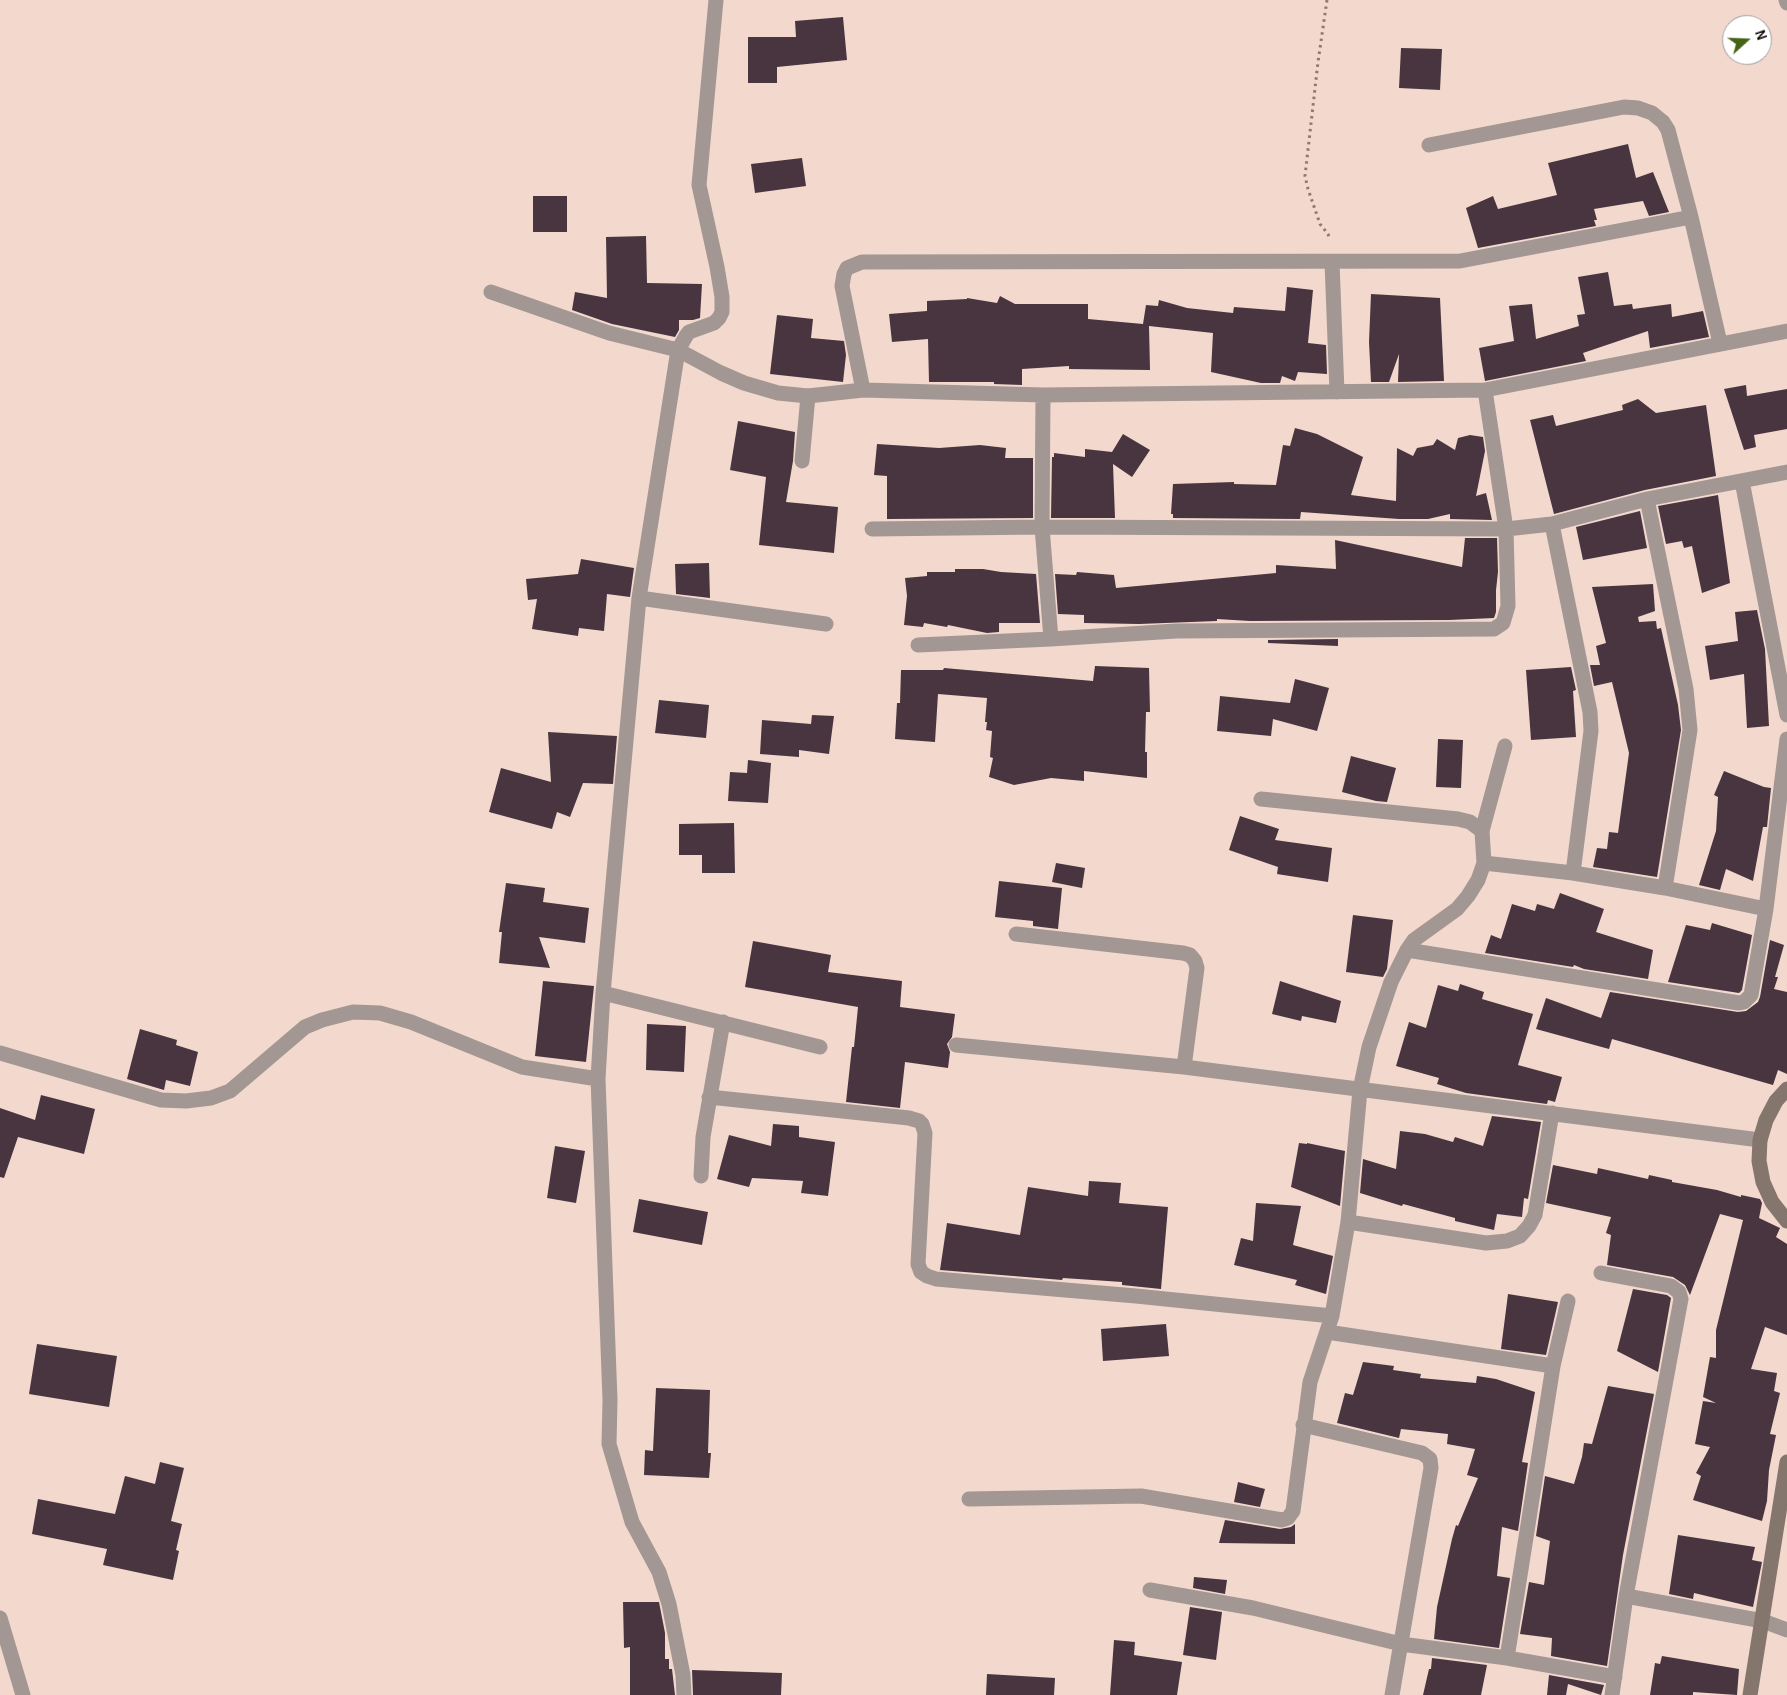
<!DOCTYPE html>
<style>
body{margin:0}
#map{position:relative;width:1787px;height:1695px;overflow:hidden;background:#f3d8ce;font-family:"Alegreya Sans",sans-serif}
canvas{display:block}
.north{position:absolute;left:1722px;top:15px;width:50px;height:50px;box-sizing:border-box;background:#fff;border:1px solid #a19d9c;border-radius:50%;rotate:70deg;font-size:14px;font-weight:700;line-height:20px;text-align:center;color:#140b08}
.north::after{content:'';display:block;margin:auto;width:18px;height:22px;background:#446318;clip-path:polygon(50% 0,100% 100%,50% 72%,0 100%)}
</style>
<div id="map">
<canvas width="1787" height="1695"></canvas>
<div class="north">N</div>
</div>
<script>
const g = document.querySelector('canvas').getContext('2d');
g.lineJoin = 'round';
function fillPath(path, color) {
  g.fillStyle = color;
  g.fill(path, 'evenodd');
}
function poly(rows) {
  const path = new Path2D();
  for (const r of rows) {
    path.moveTo(r[0], r[1]);
    for (let i = 2; i < r.length; i += 2) path.lineTo(r[i], r[i + 1]);
  }
  return path;
}
function stroke(path, color, width, dash) {
  g.strokeStyle = color;
  g.lineWidth = width;
  g.lineCap = dash ? 'butt' : 'round';
  g.setLineDash(dash || []);
  g.stroke(path);
}
const building = poly([
 [843,17,847,60,777,67,777,83,748,83,748,37,796,37,795,21],
 [1401,48,1442,49,1440,90,1399,88],
 [1628,144,1636,178,1653,172,1669,212,1649,216,1643,201,1594,209,1597,220,1594,220,1596,226,1478,248,1466,208,1493,196,1498,209,1557,195,1548,163],
 [802,158,806,186,755,193,751,164],
 [533,196,567,196,567,232,533,232],
 [646,236,647,283,702,284,700,318,693,320,679,320,679,330,675,337,612,324,572,310,575,292,607,298,606,237],
 [1608,272,1614,306,1632,304,1633,309,1671,304,1672,317,1703,311,1709,337,1650,348,1648,331,1583,353,1586,361,1485,381,1479,348,1514,341,1509,306,1532,304,1536,339,1579,326,1577,315,1585,314,1578,277],
 [1287,287,1313,290,1308,343,1326,345,1327,374,1298,372,1295,381,1282,376,1280,383,1261,383,1211,372,1213,333,1149,326,1150,370,1069,369,1069,366,1022,369,1022,385,994,384,994,382,929,382,928,339,892,342,889,314,927,311,927,301,967,299,967,298,997,303,1000,296,1015,304,1088,304,1088,319,1143,324,1146,305,1158,306,1159,300,1187,308,1233,313,1234,307,1285,311],
 [1371,294,1440,298,1444,381,1398,382,1399,354,1389,382,1371,382,1369,342],
 [777,315,813,319,811,338,844,341,846,355,843,382,770,374],
 [1746,385,1747,396,1787,389,1787,429,1754,435,1756,447,1744,450,1724,389],
 [1638,399,1656,413,1706,405,1716,476,1645,490,1554,514,1530,420,1553,415,1556,426,1623,410,1622,405],
 [738,421,795,432,793,461,786,502,838,507,834,553,759,545,766,477,730,470],
 [1295,428,1317,434,1363,457,1351,495,1396,501,1397,448,1413,456,1417,448,1433,445,1437,439,1455,450,1458,438,1470,435,1483,437,1485,451,1476,496,1486,493,1492,520,1450,519,1450,514,1428,519,1399,519,1301,512,1300,519,1173,518,1173,514,1171,514,1173,484,1234,482,1234,484,1276,485,1283,445,1290,446],
 [1123,434,1150,450,1132,477,1113,464,1115,518,1051,518,1052,457,1054,457,1054,453,1085,457,1085,449,1112,452],
 [877,444,939,448,980,445,1006,448,1005,458,1033,458,1033,518,887,519,887,476,874,475],
 [1718,495,1730,583,1702,593,1692,546,1684,548,1682,541,1666,544,1658,506],
 [1640,511,1647,548,1583,560,1576,527],
 [1465,538,1497,538,1498,572,1496,590,1496,612,1494,618,1449,620,1250,621,1217,619,1217,621,1139,624,1084,623,1084,615,1058,614,1055,574,1076,575,1077,572,1114,575,1116,588,1276,573,1276,565,1336,569,1335,540,1462,567],
 [581,559,634,568,630,597,607,594,604,631,579,628,578,636,532,629,537,599,528,600,526,579,578,574],
 [709,563,710,598,676,594,675,564],
 [955,569,983,569,1001,572,1036,574,1040,623,999,623,999,632,987,633,948,625,947,627,924,623,923,627,904,625,907,596,905,578,927,576,927,572,955,572],
 [1653,584,1655,611,1638,617,1639,622,1656,621,1657,629,1661,628,1678,705,1681,730,1657,877,1593,867,1597,848,1607,849,1609,832,1618,833,1629,753,1612,682,1594,686,1590,665,1600,665,1596,646,1606,643,1592,587],
 [1757,610,1765,649,1769,726,1747,728,1744,674,1710,680,1705,646,1738,641,1735,612],
 [1338,639,1338,646,1268,643,1268,640],
 [1095,666,1149,668,1150,712,1146,712,1145,752,1147,752,1147,778,1084,771,1084,781,1051,778,1014,785,989,777,993,758,990,757,992,731,986,730,987,722,985,722,987,698,938,694,935,742,895,739,897,703,900,703,901,670,943,670,944,668,1093,681],
 [1571,667,1576,690,1573,691,1576,737,1531,740,1526,670],
 [1295,679,1329,688,1317,731,1273,719,1271,736,1217,731,1220,696,1290,703],
 [659,700,709,705,706,738,655,733],
 [812,715,834,716,829,754,799,750,799,757,760,754,762,720,811,724],
 [548,732,617,736,613,784,583,783,570,817,557,812,552,829,489,812,501,768,551,782],
 [1438,739,1463,740,1461,788,1436,787],
 [1351,756,1396,768,1387,802,1376,801,1342,792],
 [748,760,771,763,768,803,728,801,730,772,747,773],
 [1724,771,1764,787,1771,788,1767,827,1763,827,1753,881,1726,869,1720,890,1699,885,1716,831,1718,797,1714,795],
 [1240,816,1279,829,1275,840,1332,848,1328,882,1277,874,1278,867,1229,850],
 [734,823,735,873,702,873,702,855,679,855,679,824],
 [1056,863,1085,868,1082,888,1052,882],
 [999,881,1062,888,1058,929,1033,926,1033,921,995,917],
 [506,883,545,888,543,902,589,908,585,943,539,937,550,968,499,963,502,932,499,932],
 [1560,893,1604,909,1596,932,1653,950,1648,979,1584,969,1574,965,1573,967,1485,953,1491,935,1501,939,1512,904,1535,911,1537,904,1554,909],
 [1353,915,1393,920,1387,969,1383,977,1346,972],
 [1712,923,1752,935,1742,990,1739,993,1668,982,1686,925,1710,930],
 [1770,940,1784,945,1775,977,1778,977,1774,989,1787,992,1787,1074,1778,1070,1773,1085,1612,1039,1609,1049,1536,1029,1546,998,1601,1018,1610,992,1738,1012,1746,1011,1758,1002,1760,997],
 [753,941,831,955,828,972,902,981,900,1007,955,1014,952,1037,947,1044,950,1052,948,1068,905,1062,900,1108,846,1102,852,1047,854,1047,858,1007,745,987],
 [543,981,594,986,586,1062,535,1056],
 [1280,981,1341,1001,1336,1023,1302,1016,1301,1021,1272,1014],
 [1460,984,1484,992,1482,999,1533,1014,1518,1065,1562,1077,1555,1102,1548,1100,1547,1104,1466,1093,1437,1084,1439,1078,1396,1066,1409,1022,1426,1028,1438,985,1458,991],
 [647,1024,686,1026,684,1072,646,1070],
 [140,1029,177,1040,176,1045,198,1052,190,1086,166,1080,164,1090,127,1079],
 [41,1095,95,1109,84,1154,18,1137,4,1178,0,1177,0,1108,35,1120],
 [1492,1116,1541,1122,1528,1199,1524,1198,1522,1217,1497,1214,1494,1230,1455,1221,1455,1218,1403,1204,1402,1206,1360,1193,1363,1159,1396,1169,1400,1131,1425,1134,1453,1142,1455,1137,1483,1146],
 [773,1124,799,1126,799,1137,835,1142,828,1196,801,1193,803,1181,752,1178,749,1187,717,1179,729,1135,771,1146],
 [1299,1143,1307,1144,1307,1143,1345,1151,1340,1206,1291,1187],
 [555,1146,585,1151,576,1203,547,1198],
 [1553,1165,1597,1174,1598,1168,1648,1179,1649,1175,1672,1180,1672,1182,1717,1190,1741,1197,1741,1195,1760,1199,1762,1203,1759,1218,1780,1228,1776,1237,1787,1244,1787,1335,1765,1327,1751,1369,1777,1373,1774,1391,1780,1393,1770,1434,1776,1435,1769,1470,1767,1501,1762,1521,1693,1500,1701,1476,1696,1473,1710,1447,1695,1444,1703,1401,1716,1403,1703,1397,1710,1357,1716,1358,1716,1330,1743,1220,1720,1214,1690,1295,1685,1285,1673,1277,1607,1265,1611,1235,1606,1233,1611,1217,1546,1203],
 [1089,1181,1121,1183,1119,1203,1168,1207,1161,1289,1122,1285,1122,1282,1063,1278,1062,1280,940,1270,947,1223,1020,1235,1028,1187,1088,1196],
 [639,1199,708,1212,702,1245,633,1232],
 [1256,1203,1301,1206,1293,1245,1333,1256,1326,1294,1295,1285,1297,1280,1234,1265,1241,1238,1253,1241],
 [1633,1289,1667,1295,1671,1298,1658,1372,1617,1351],
 [1508,1294,1558,1302,1546,1355,1501,1349],
 [1166,1324,1169,1356,1103,1361,1101,1329],
 [37,1344,117,1356,109,1407,29,1394],
 [1363,1362,1394,1366,1393,1370,1421,1374,1420,1378,1476,1383,1477,1376,1496,1379,1535,1392,1522,1462,1528,1463,1518,1531,1502,1527,1497,1576,1510,1578,1499,1648,1434,1639,1437,1607,1452,1539,1456,1525,1458,1526,1478,1478,1467,1475,1475,1449,1447,1444,1448,1434,1401,1429,1399,1438,1337,1423,1345,1393,1353,1395],
 [1608,1386,1654,1394,1623,1555,1607,1666,1551,1656,1552,1638,1520,1634,1529,1582,1544,1585,1550,1541,1536,1536,1545,1476,1574,1484,1582,1457,1584,1443,1592,1444],
 [656,1388,710,1390,708,1453,711,1453,709,1478,644,1475,645,1450,653,1451],
 [160,1462,184,1468,171,1521,182,1524,176,1550,179,1551,173,1580,103,1565,107,1549,32,1534,38,1499,115,1514,125,1476,155,1484],
 [1238,1482,1265,1489,1260,1507,1234,1502],
 [1225,1520,1280,1529,1291,1527,1295,1524,1295,1544,1219,1543],
 [1678,1535,1755,1547,1752,1560,1762,1562,1753,1607,1694,1593,1693,1599,1669,1594],
 [1194,1577,1227,1580,1225,1594,1193,1588],
 [623,1602,659,1602,665,1633,665,1659,669,1659,669,1669,672,1669,675,1695,630,1695,630,1647,624,1648],
 [1190,1607,1222,1612,1216,1660,1183,1655],
 [1114,1640,1135,1642,1134,1655,1182,1662,1177,1695,1110,1695],
 [1662,1656,1739,1669,1737,1695,1693,1692,1693,1695,1650,1695,1655,1663,1660,1664],
 [1432,1658,1487,1665,1481,1695,1423,1695,1429,1669,1431,1669],
 [692,1670,782,1673,781,1695,693,1695],
 [987,1674,1055,1678,1054,1695,986,1695],
 [1549,1675,1604,1685,1601,1695,1568,1684,1566,1695,1547,1695]
]);
const path = poly([
 [1327,0,1318,62,1305,176,1308,189,1320,224,1328,234,1330,240]
]);
const lane = poly([
 [802,461,808,396],
 [1482,831,1505,746]
]);
const street = poly([
 [1786,0,1787,3],
 [1429,145,1624,107,1638,108,1652,113,1663,122,1668,130,1691,217,1720,343],
 [1332,262,1337,392],
 [491,292,609,333,678,350,721,373,744,383,778,393,808,396,863,390,1043,395,1485,390,1787,331],
 [863,390,842,286,844,274,847,268,862,262,1460,261,1691,217],
 [1043,395,1042,527,1051,639],
 [1742,481,1787,715],
 [1647,499,1686,689,1690,730,1665,888],
 [1552,524,1590,712,1591,731,1573,873],
 [872,529,1042,527,1506,529,1552,524,1647,499,1787,472],
 [639,598,826,624],
 [918,645,1051,639,1176,631,1494,629,1503,623,1508,606,1506,529,1485,390],
 [1261,799,1458,819,1470,822,1482,831,1484,863],
 [1016,934,1183,953,1190,955,1195,961,1197,968,1184,1067,1760,1140],
 [1407,950,1414,940,1457,909,1468,896,1478,880,1484,863,1573,873,1665,888,1766,909],
 [603,993,820,1047],
 [956,1045,1184,1067],
 [0,1053,161,1100,186,1101,211,1098,230,1091,305,1027,322,1020,353,1012,380,1013,411,1022,522,1067,598,1079],
 [709,1097,909,1118,919,1121,922,1124,925,1133,918,1264,921,1272,927,1276,936,1279,1136,1296,1332,1316],
 [701,1176,703,1137,723,1022],
 [1348,1222,1486,1243,1507,1241,1520,1236,1529,1226,1535,1215,1552,1113],
 [1601,1273,1671,1286,1679,1292,1681,1299,1626,1596,1612,1695],
 [1327,1332,1553,1366],
 [1303,1425,1422,1453,1430,1459,1431,1468,1392,1695],
 [969,1499,1141,1496,1282,1520,1288,1518,1293,1511,1310,1382,1332,1316,1348,1222,1360,1090,1369,1047,1391,982,1407,950,1739,1003,1744,1002,1751,995,1766,909,1787,739],
 [1150,1590,1253,1608,1401,1644,1507,1658,1615,1677],
 [1626,1596,1763,1621,1787,1630],
 [0,1618,23,1695],
 [1507,1658,1553,1366,1568,1301],
 [684,1695,683,1675,669,1604,659,1572,632,1522,609,1444,610,1400,598,1079,603,993,639,598,678,350,686,336,689,332,714,323,719,318,722,312,722,297,717,267,699,185,716,0]
]);
const secondary = poly([
 [1787,1089,1776,1101,1766,1120,1760,1140,1759,1161,1763,1182,1772,1202,1787,1221],
 [1750,1695,1787,1462]
]);
fillPath(building, '#483540');
stroke(path, '#8b7972', 3, [2.5, 4]);
stroke(lane, '#a29792', 15);
stroke(street, '#a29792', 15);
stroke(secondary, '#84756d', 15);
</script>
